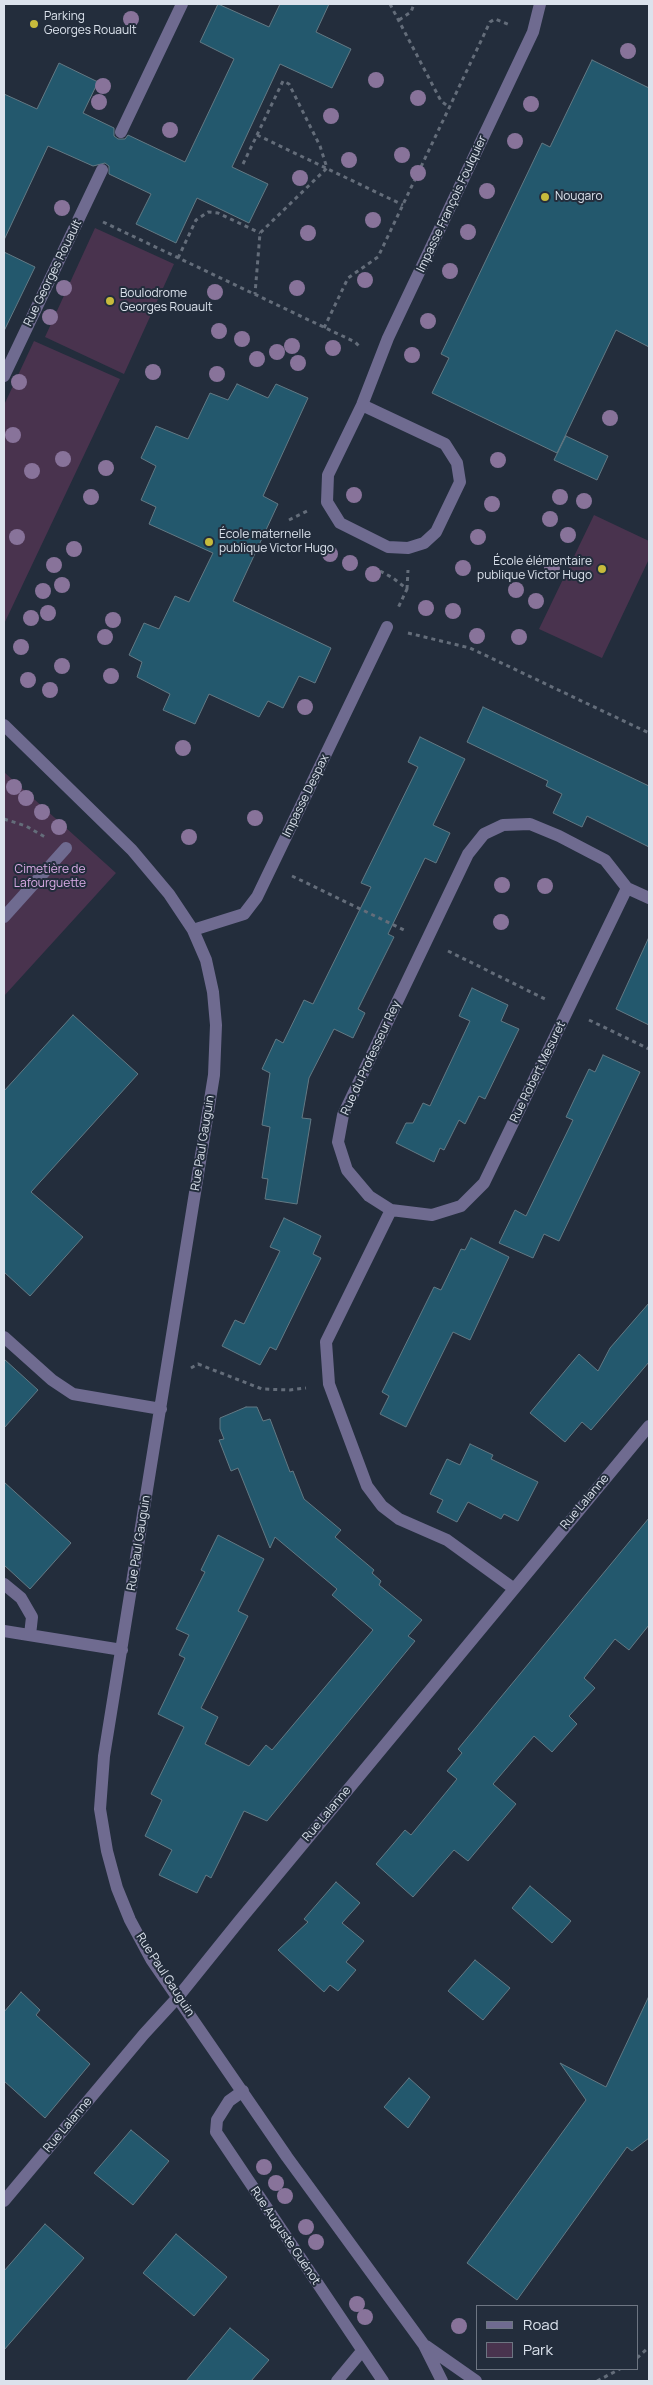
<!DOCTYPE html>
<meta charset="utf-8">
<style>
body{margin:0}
#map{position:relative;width:653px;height:2385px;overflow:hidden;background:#232d3c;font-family:Manrope,sans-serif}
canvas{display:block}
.frame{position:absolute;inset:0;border:5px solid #dbe2ec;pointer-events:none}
.legend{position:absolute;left:476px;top:2305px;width:162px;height:65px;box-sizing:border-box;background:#232d3c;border:1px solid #6d7582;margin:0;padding:6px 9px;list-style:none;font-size:15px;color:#dbe2ec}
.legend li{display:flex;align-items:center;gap:10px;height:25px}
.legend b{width:25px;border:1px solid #6d7582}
</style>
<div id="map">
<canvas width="653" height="2385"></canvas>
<div class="frame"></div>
<ul class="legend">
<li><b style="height:6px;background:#6f6b90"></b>Road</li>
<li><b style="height:14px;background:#49334e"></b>Park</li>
</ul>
</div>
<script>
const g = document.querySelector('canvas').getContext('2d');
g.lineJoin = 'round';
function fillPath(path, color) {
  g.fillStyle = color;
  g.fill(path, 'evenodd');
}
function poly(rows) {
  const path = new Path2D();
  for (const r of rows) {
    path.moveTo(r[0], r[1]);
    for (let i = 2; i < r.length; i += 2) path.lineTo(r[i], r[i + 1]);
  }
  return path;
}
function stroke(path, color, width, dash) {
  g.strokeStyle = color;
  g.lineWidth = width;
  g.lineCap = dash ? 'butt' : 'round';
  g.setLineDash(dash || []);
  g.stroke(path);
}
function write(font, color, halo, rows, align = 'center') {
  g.font = font + ' Manrope,sans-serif';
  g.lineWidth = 4;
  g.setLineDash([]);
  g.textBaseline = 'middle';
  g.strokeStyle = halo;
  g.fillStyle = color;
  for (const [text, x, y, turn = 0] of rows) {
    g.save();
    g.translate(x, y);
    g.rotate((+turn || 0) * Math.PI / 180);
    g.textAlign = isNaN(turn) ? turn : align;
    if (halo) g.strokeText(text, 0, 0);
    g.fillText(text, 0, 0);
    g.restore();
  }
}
const green = poly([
 [95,228,174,264,124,374,45,337],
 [34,341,120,379,4,624,4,405],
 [594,515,649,541,649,559,602,658,539,629],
 [4,772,116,873,4,996]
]);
const building = poly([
 [218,4,269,27,280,4,329,4,316,32,351,49,332,88,280,64,232,167,268,184,249,223,197,198,176,243,136,224,151,194,109,174,109,166,105,163,93,166,48,146,4,240,4,94,37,109,59,63,98,82,83,113,114,128,114,136,118,139,125,139,128,135,185,162,234,59,200,42,218,4],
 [592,60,649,88,649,347,616,330,557,453,432,393,449,358,441,354,542,143,550,147,592,60],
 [4,252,35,267,4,331,4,252],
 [237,384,268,398,276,384,308,398,263,496,278,504,233,601,331,648,315,683,299,676,283,708,268,701,259,717,209,694,195,724,163,710,170,694,137,677,142,662,129,655,144,623,159,629,175,596,189,602,213,553,149,524,156,507,141,500,156,466,141,458,156,426,188,439,210,393,228,400,237,384],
 [566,436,608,456,597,480,554,460,566,436],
 [483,707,649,786,649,847,587,816,582,827,553,813,562,794,546,786,548,781,467,742,483,707],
 [420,737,465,759,433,825,450,833,436,863,425,858,388,934,394,937,358,1009,365,1013,353,1038,334,1029,309,1078,302,1118,311,1119,297,1204,265,1199,268,1179,262,1178,270,1127,262,1125,270,1073,262,1069,276,1039,283,1043,304,1000,313,1004,371,887,361,883,418,767,408,762,420,737],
 [649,937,649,1025,616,1009,649,937],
 [472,988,508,1005,501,1021,519,1029,485,1099,479,1096,465,1124,459,1120,444,1150,440,1148,434,1162,396,1143,406,1123,413,1123,423,1103,430,1106,470,1021,459,1016,472,988],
 [73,1015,138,1074,31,1192,83,1237,30,1296,4,1272,4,1091,73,1015],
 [603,1055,640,1072,559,1241,544,1234,533,1258,499,1243,515,1210,526,1216,573,1120,566,1117,574,1100,589,1069,595,1072,603,1055],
 [284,1218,321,1236,313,1254,321,1258,276,1350,270,1347,260,1365,222,1346,235,1320,244,1324,280,1251,270,1247,284,1218],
 [471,1238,509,1257,470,1340,453,1332,406,1427,380,1414,389,1396,382,1392,434,1287,441,1290,461,1249,465,1250,471,1238],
 [649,1303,649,1362,591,1430,582,1422,565,1442,530,1413,579,1354,598,1371,610,1348,649,1303],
 [4,1359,38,1390,4,1428,4,1359],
 [246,1407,257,1407,263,1421,270,1419,290,1472,293,1471,304,1499,341,1530,335,1537,374,1570,372,1573,381,1581,379,1585,422,1620,408,1636,415,1641,267,1821,244,1811,211,1878,206,1875,197,1893,159,1875,172,1850,145,1836,162,1800,151,1794,184,1727,158,1714,185,1658,179,1655,189,1635,176,1629,205,1572,201,1570,218,1535,264,1559,238,1611,248,1616,201,1708,218,1717,205,1744,249,1766,266,1745,272,1750,373,1630,332,1595,337,1589,275,1537,270,1548,238,1468,231,1471,219,1440,224,1439,220,1429,220,1418,246,1407],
 [470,1444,493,1455,491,1459,538,1482,518,1521,504,1514,501,1519,468,1502,457,1522,437,1512,443,1500,430,1494,447,1459,460,1465,470,1444],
 [4,1482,71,1543,30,1589,4,1565,4,1482],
 [649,1518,649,1625,629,1650,615,1639,584,1678,595,1688,569,1716,577,1724,552,1752,534,1736,493,1784,516,1804,468,1861,454,1850,413,1897,376,1864,405,1830,411,1835,457,1779,447,1771,462,1753,458,1749,649,1518],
 [336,1882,360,1903,342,1923,364,1941,346,1962,356,1970,338,1991,330,1985,324,1992,278,1950,308,1922,304,1919,336,1882],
 [530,1886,571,1921,552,1943,512,1908,530,1886],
 [475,1960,510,1988,483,2020,448,1991,475,1960],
 [21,1992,40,2010,36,2015,90,2064,45,2118,4,2081,4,2012,21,1992],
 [649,1996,649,2138,632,2151,627,2147,517,2300,467,2263,586,2100,560,2063,606,2087,649,1996],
 [409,2078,430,2097,408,2128,384,2107,409,2078],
 [131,2130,169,2161,133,2205,94,2173,131,2130],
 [45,2224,84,2258,4,2350,4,2271,45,2224],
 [176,2234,227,2277,194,2316,143,2273,176,2234],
 [230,2328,269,2360,251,2381,186,2381,230,2328]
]);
const path = poly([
 [390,4,441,101,449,107],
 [399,20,411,12,414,4],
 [257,135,403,205],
 [243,164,283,81,289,84,320,146,327,168,260,233,255,294],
 [103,222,355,342,360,347],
 [178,258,196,220,208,212,218,213,260,233],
 [324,328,348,278,378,257,490,22,495,19,510,25],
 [289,520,307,511],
 [380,571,393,578,407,589,398,608],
 [407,589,408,570],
 [408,633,470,648,649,733],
 [4,819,26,826,45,837],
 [292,876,406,931],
 [448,951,547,1000],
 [589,1020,649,1049],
 [191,1368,198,1364,262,1389,290,1390,306,1388],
 [637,2358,649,2347],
 [597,2381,620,2369]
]);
const minor = poly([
 [121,132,182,4],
 [4,376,102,170],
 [362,405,445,444,457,463,460,482,436,532,424,543,408,548,388,547,340,523,327,502,328,475,362,405,388,338,533,32,540,4],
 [4,725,132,850,169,894,193,930,206,960,213,992,216,1025,214,1075,104,1756,100,1809,107,1851,117,1888,130,1920,151,1959,287,2157,424,2345,442,2381],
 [627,888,484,1183,461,1206,432,1215,391,1210,369,1196,347,1170,338,1142,343,1115,468,854,484,834,503,825,530,824,559,836,605,860,627,888,649,898],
 [4,917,66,848],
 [193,930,244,914,257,897,387,627],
 [391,1210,326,1342,329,1384,367,1486,382,1506,399,1519,447,1540,513,1588],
 [4,1337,52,1380,73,1394,161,1409],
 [4,1584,21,1598,32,1617,30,1635],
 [4,1631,122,1650],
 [243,2091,229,2101,217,2120,216,2132,383,2381],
 [4,2201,144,2034,178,1997,240,1920,649,1426],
 [426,2346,476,2381],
 [337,2381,362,2351]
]);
const trees = [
 [131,19],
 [628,51],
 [376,80],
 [103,86],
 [418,98],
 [99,102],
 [531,104],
 [331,116],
 [170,130],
 [515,141],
 [402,155],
 [349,160],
 [418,173],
 [300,178],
 [487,191],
 [62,208],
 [373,220],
 [468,232],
 [308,233],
 [450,271],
 [365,280],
 [64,288],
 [297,288],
 [215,292],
 [50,317],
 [428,321],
 [219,331],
 [242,339],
 [292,346],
 [333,348],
 [277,352],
 [412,355],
 [257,359],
 [298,363],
 [153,372],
 [217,374],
 [19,382],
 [610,418],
 [13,435],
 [63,459],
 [498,460],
 [106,468],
 [32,471],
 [354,495],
 [91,497],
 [560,497],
 [584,501],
 [492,504],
 [550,519],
 [568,535],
 [17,537],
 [478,537],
 [74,549],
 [330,554],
 [350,563],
 [54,565],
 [463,568],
 [552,568],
 [373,574],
 [62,585],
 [516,590],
 [43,591],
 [536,601],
 [426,608],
 [453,611],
 [48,613],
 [31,618],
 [113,620],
 [477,636],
 [105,637],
 [519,637],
 [21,647],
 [62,666],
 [111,676],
 [28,680],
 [50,690],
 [305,707],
 [183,748],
 [14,787],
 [26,798],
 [42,812],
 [255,818],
 [59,827],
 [189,837],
 [502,885],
 [545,886],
 [501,922],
 [264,2167],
 [276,2183],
 [285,2196],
 [306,2227],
 [316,2242],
 [357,2304],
 [365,2317],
 [459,2326]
];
const markers = [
 [34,24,5,"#c7bb3c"],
 [545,197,5,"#c7bb3c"],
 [110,301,5,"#c7bb3c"],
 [209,542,5,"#c7bb3c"],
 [602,569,5,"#c7bb3c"]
];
const poiNames = [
 ["Parking",44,17],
 ["Georges Rouault",44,31],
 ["Nougaro",555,197],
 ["Boulodrome",120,294],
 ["Georges Rouault",120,308],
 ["École maternelle",219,535],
 ["publique Victor Hugo",219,549],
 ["École élémentaire",592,562,"right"],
 ["publique Victor Hugo",592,576,"right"]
];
const streetNames = [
 ["Impasse François Foulquier",452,204,-65],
 ["Rue Georges Rouault",53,273,-64],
 ["Impasse Despax",306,796,-64],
 ["Rue du Professeur Rey",371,1058,-65],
 ["Rue Robert Mesuret",538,1072,-64],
 ["Rue Paul Gauguin",203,1143,-81],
 ["Rue Lalanne",585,1502,-50],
 ["Rue Paul Gauguin",139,1543,-81],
 ["Rue Lalanne",327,1814,-50],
 ["Rue Paul Gauguin",165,1975,57],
 ["Rue Lalanne",68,2125,-50],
 ["Rue Auguste Guénot",285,2236,56]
];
const parkNames = [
 ["Cimetière de",50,870],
 ["Lafourguette",50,884]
];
fillPath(green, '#49334e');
fillPath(building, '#23586d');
stroke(building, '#637984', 1);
stroke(path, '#646d7a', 3, [4, 4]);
stroke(minor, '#6f6b90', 12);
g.fillStyle = '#88739a';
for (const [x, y] of trees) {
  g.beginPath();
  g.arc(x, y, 8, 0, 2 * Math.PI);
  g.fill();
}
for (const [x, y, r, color] of markers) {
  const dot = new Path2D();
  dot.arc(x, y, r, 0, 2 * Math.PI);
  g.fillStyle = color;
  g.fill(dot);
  stroke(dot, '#232d3c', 2);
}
write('12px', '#dbe2ec', '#232d3c', poiNames, 'left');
write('12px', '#dbe2ec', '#232d3c', streetNames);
write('12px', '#dbace7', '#232d3c', parkNames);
</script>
